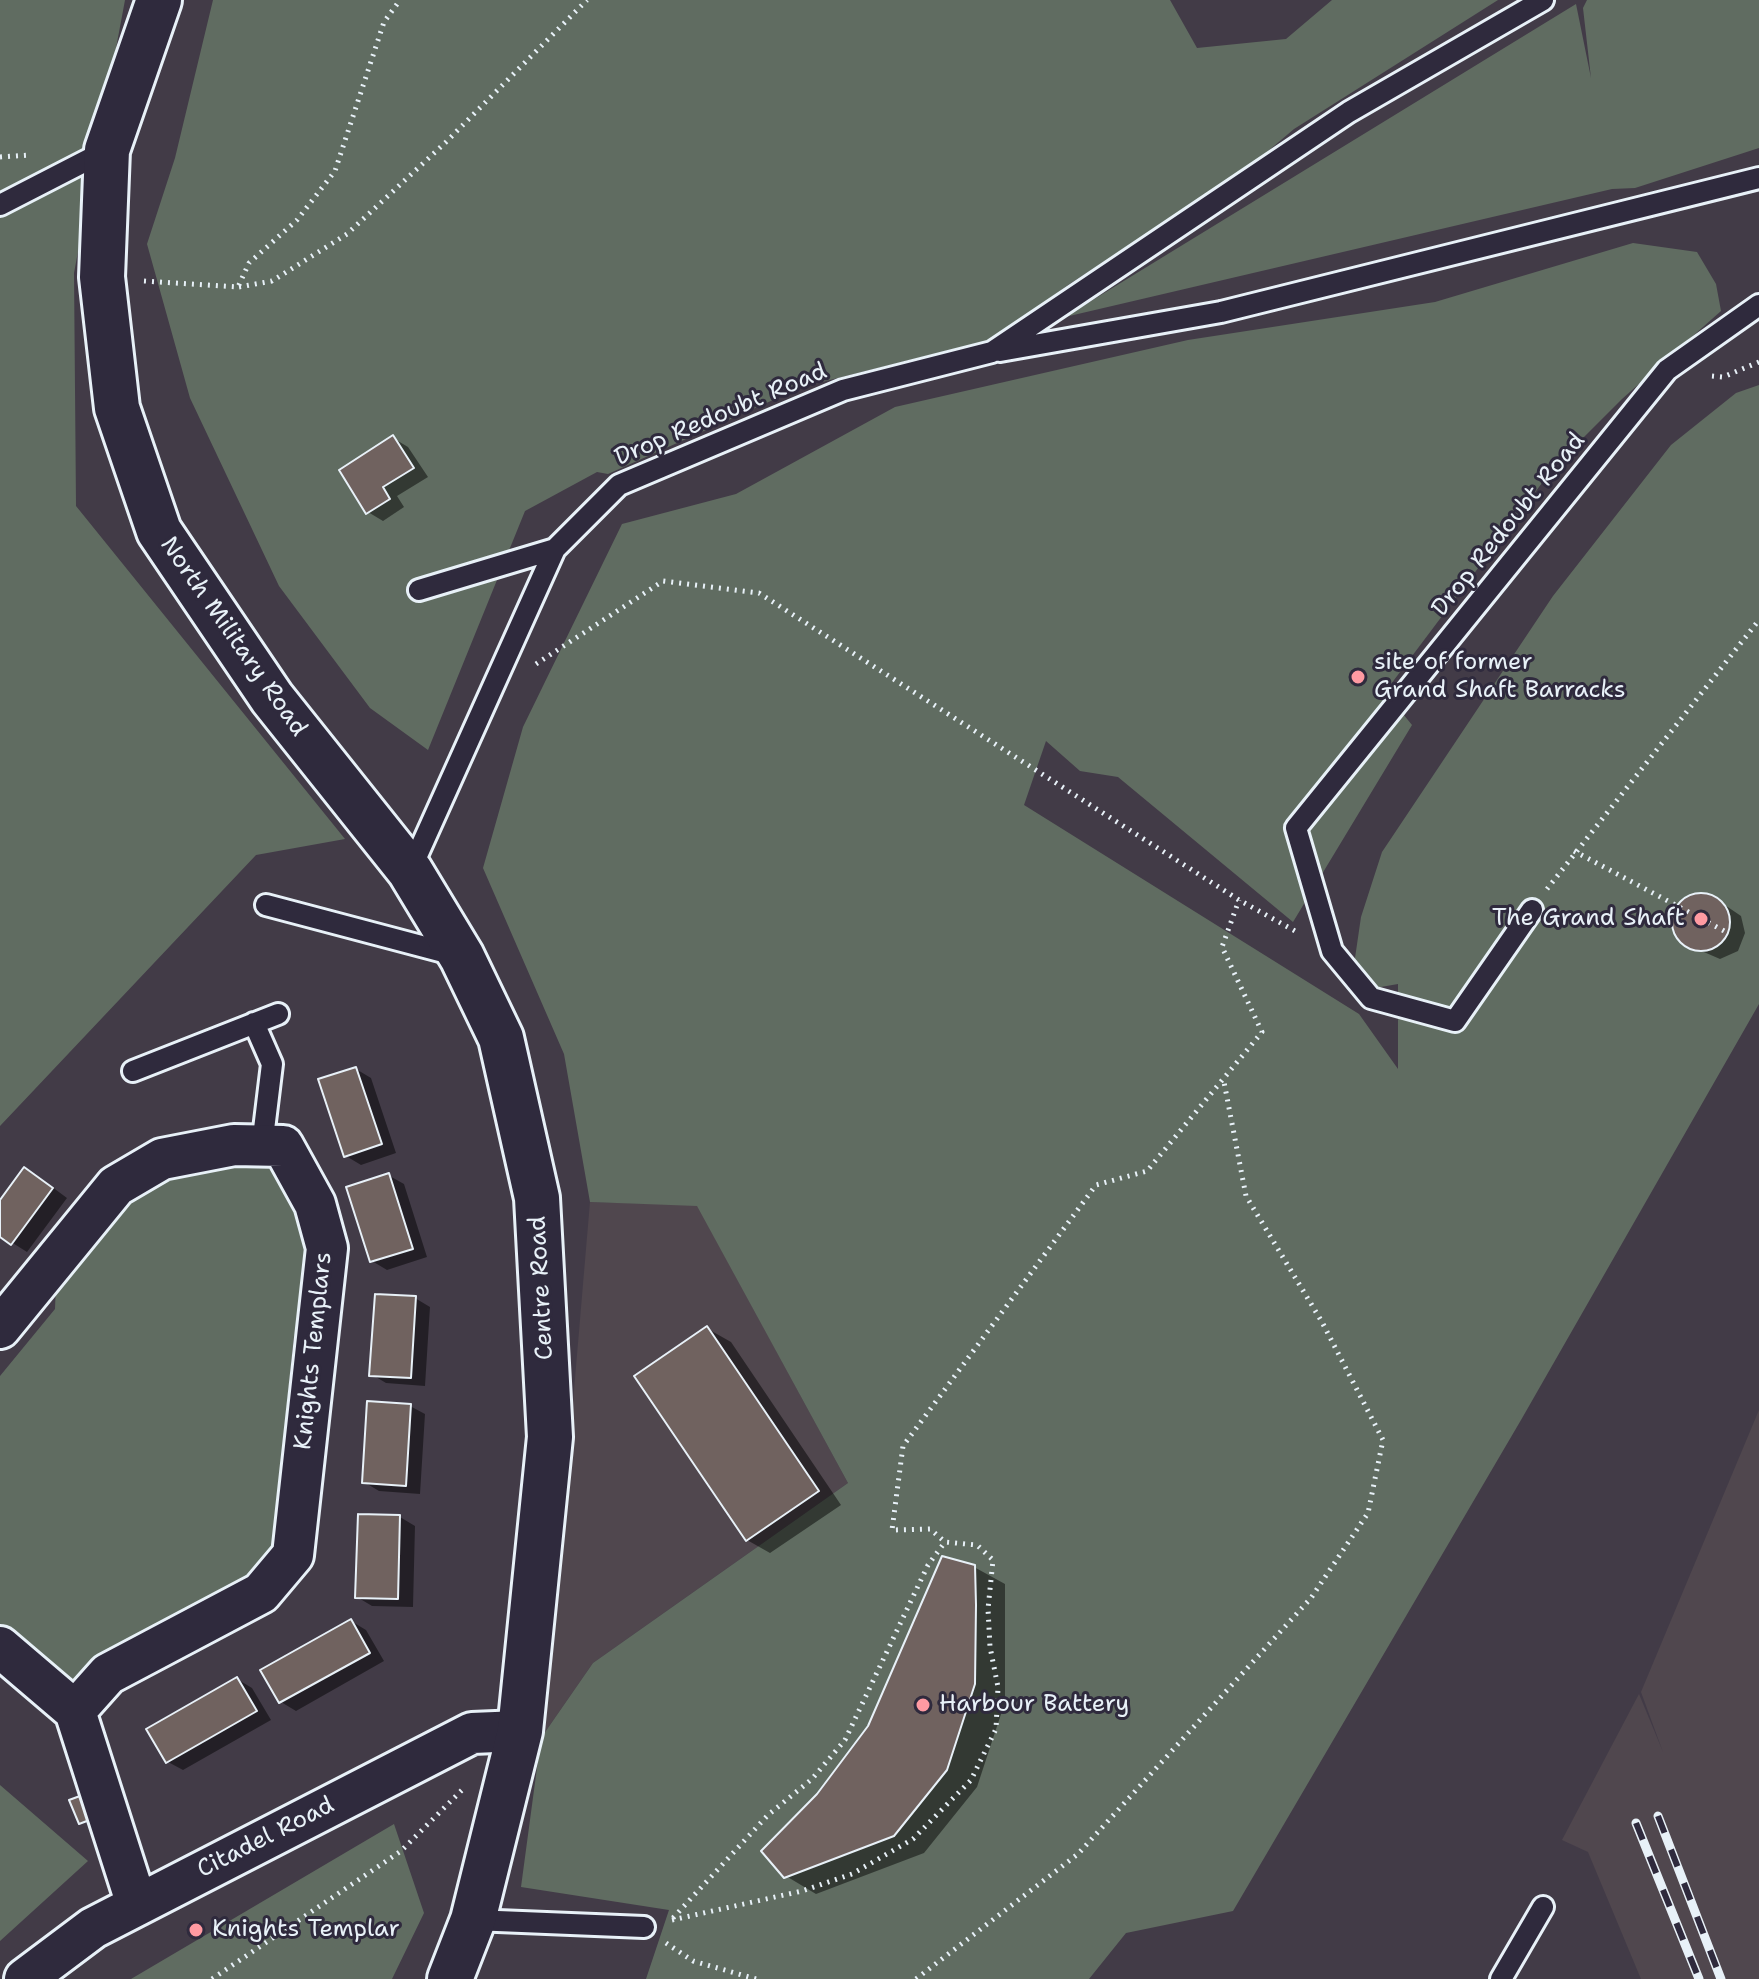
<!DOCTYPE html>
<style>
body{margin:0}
canvas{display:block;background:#423b47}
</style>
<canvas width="1759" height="1979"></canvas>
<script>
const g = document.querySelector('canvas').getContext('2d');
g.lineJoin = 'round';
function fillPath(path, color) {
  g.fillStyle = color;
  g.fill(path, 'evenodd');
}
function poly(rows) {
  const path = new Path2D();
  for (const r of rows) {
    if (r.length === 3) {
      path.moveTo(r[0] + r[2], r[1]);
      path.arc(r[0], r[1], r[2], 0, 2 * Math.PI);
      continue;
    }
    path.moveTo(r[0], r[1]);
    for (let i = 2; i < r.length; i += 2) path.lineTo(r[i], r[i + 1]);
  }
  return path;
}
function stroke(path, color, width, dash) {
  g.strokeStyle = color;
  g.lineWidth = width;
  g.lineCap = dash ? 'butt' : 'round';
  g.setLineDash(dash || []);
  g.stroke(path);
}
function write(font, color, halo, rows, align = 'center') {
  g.font = font + ' "Shantell Sans",sans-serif';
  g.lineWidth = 6;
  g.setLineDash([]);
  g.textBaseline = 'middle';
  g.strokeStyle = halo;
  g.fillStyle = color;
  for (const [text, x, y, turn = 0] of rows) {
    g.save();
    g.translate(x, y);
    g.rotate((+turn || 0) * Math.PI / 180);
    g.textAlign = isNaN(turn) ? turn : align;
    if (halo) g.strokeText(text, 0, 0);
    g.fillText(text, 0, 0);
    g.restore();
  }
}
const built = poly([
 [590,1202,697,1205,848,1483,593,1663,545,1732],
 [1759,1410,1759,1979,1641,1979,1588,1852,1562,1840,1639,1694,1663,1752,1641,1692]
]);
const green = poly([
 [0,0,125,0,74,273,76,506,345,839,256,855,0,1126],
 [213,0,1170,0,1197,48,1286,39,1332,0,1498,0,1294,129,1248,168,1068,285,994,339,802,387,608,474,597,472,525,511,428,750,370,708,279,586,190,398,147,244,175,158],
 [393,436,414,468,383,487,390,499,366,513,339,470],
 [1587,0,1759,0,1759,148,1635,188,1612,189,1065,317,1576,4,1591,78,1583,8],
 [1633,243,1697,252,1716,284,1721,311,1622,399,1554,467,1385,692,1412,725,1293,922,1118,777,1080,771,1046,741,1024,805,1359,1014,1398,1069,1398,984,1375,988,1354,965,1361,917,1382,852,1553,596,1671,445,1736,393,1759,385,1759,1004,1521,1420,1233,1911,1126,1933,1089,1979,646,1979,669,1910,521,1887,541,1738,593,1663,848,1483,697,1206,590,1202,564,1054,483,868,523,727,622,524,736,494,895,407,1188,340,1435,302],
 [236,1162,271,1164,291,1198,307,1250,313,1321,294,1336,276,1514,290,1536,290,1552,81,1696,0,1629,0,1376,55,1309,56,1283,126,1196,166,1172],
 [0,1785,88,1861,0,1941],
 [394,1824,424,1913,392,1979,131,1979]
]);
const shadow = poly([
 [393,438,408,447,428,477,397,496,404,507,383,521,368,512],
 [1701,894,1710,895,1741,916,1745,933,1738,951,1720,959,1683,943,1674,924,1678,906],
 [356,1069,371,1078,396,1153,361,1165,346,1156],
 [388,1175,404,1184,427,1257,387,1270,372,1261],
 [40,1178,67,1198,27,1252,0,1235,0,1203],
 [415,1298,430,1307,425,1386,386,1383,371,1374],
 [708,1329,731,1342,841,1505,770,1553,747,1540],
 [410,1406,425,1414,420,1494,379,1491,364,1482],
 [400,1517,415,1526,413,1607,372,1606,357,1597],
 [974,1567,1005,1584,1005,1702,977,1787,924,1853,816,1894,786,1876,819,1795,870,1727],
 [351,1621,366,1630,384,1661,296,1711,281,1702],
 [237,1679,252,1688,271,1720,183,1770,168,1762]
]);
const building = poly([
 [393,435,414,468,383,487,390,499,366,514,339,470,393,435],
 [1701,922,29],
 [356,1067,382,1144,344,1157,318,1079,356,1067],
 [24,1167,53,1188,11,1245,0,1237,0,1200,24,1167],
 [389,1173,413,1249,370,1262,346,1187,389,1173],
 [375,1294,416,1296,411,1378,369,1376,375,1294],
 [707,1326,819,1491,746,1541,634,1376,707,1326],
 [367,1401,411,1404,406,1486,362,1483,367,1401],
 [358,1514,400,1515,398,1599,355,1598,358,1514],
 [942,1556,975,1565,976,1605,975,1684,947,1770,894,1836,784,1878,761,1851,817,1794,868,1726,942,1556],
 [351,1619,370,1653,279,1703,260,1670,351,1619],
 [237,1677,257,1711,166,1763,146,1729,237,1677],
 [91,1792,100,1816,79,1824,69,1800,91,1792]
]);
const path = poly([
 [0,157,30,155],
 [144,281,238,287,249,263,297,220,335,171,384,22,400,0],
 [239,287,272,281,347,234,446,142,587,0],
 [1712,376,1723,377,1759,362],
 [536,664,663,581,759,593,1239,900,1295,931],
 [1574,851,1728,933],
 [1547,889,1759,620],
 [673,1918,768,1815,812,1779,845,1740,928,1565,945,1542],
 [672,1920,802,1891,852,1874,913,1839,971,1780,996,1729,998,1687,990,1647,988,1609,993,1560,977,1545,945,1542,930,1529,892,1530,903,1446,1096,1185,1147,1171,1262,1032,1222,947,1239,900],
 [666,1943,693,1961,756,1979],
 [212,1979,401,1851,463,1789],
 [916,1979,1078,1854,1311,1598,1368,1513,1383,1440,1322,1322,1246,1196,1224,1082]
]);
const lane = poly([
 [0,205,107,150],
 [1000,351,1221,312,1759,178],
 [419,590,555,549],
 [410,871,555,549,619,485,843,390,992,352,1349,112,1543,0],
 [266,905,455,955],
 [1532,910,1455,1021,1371,998,1332,951,1296,828,1667,370,1759,305],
 [254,1023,272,1064,262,1146],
 [133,1071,278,1014],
 [473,1920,644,1927],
 [1501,1979,1543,1907]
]);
const street = poly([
 [0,1328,116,1186,162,1159,234,1145,283,1146,315,1204,327,1248,293,1555,261,1593,108,1674,75,1711],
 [0,1647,75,1711,137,1905],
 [25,1979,93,1928,472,1733,520,1731]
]);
const secondary = poly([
 [159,0,107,150,102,277,117,408,159,531,272,698,410,871,462,957,501,1038,537,1198,550,1437,520,1731,473,1920,450,1979]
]);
const rail = poly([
 [1658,1816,1721,1979],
 [1636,1823,1699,1979]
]);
const markers = [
 [1358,677,8,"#ff9aa2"],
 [1701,919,8,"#ff9aa2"],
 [923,1705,8,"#ff9aa2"],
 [196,1930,8,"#ff9aa2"]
];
const streetNames = [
 ["Drop Redoubt Road",721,415,-23],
 ["Drop Redoubt Road",1509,525,-51],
 ["North Military Road",233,637,55],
 ["Centre Road",542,1288,-93],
 ["Knights Templars",314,1351,-84],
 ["Citadel Road",266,1838,-27]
];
const poiNames = [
 ["site of former",1374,663],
 ["Grand Shaft Barracks",1374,691],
 ["The Grand Shaft",1685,919,"right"],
 ["Harbour Battery",939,1705],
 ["Knights Templar",212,1930]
];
fillPath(built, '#50474e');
fillPath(green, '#606c61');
fillPath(shadow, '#0007');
fillPath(building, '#70625f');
stroke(building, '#e8f1f8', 2);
stroke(lane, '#e8f1f8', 26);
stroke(street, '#e8f1f8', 46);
stroke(secondary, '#e8f1f8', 50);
stroke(path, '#e8f1f8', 5, [2, 6]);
stroke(lane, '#2f2a3d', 20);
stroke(street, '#2f2a3d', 40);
stroke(secondary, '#2f2a3d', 44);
stroke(rail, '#e8f1f8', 9);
stroke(rail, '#2f2a3d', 6, [18]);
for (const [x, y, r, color] of markers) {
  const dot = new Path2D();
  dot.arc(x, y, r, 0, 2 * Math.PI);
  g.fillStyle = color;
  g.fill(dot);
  stroke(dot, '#2f2a3d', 3);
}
write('24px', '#e8f1f8', '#2f2a3d', streetNames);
write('24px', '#e8f1f8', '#2f2a3d', poiNames, 'left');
</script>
